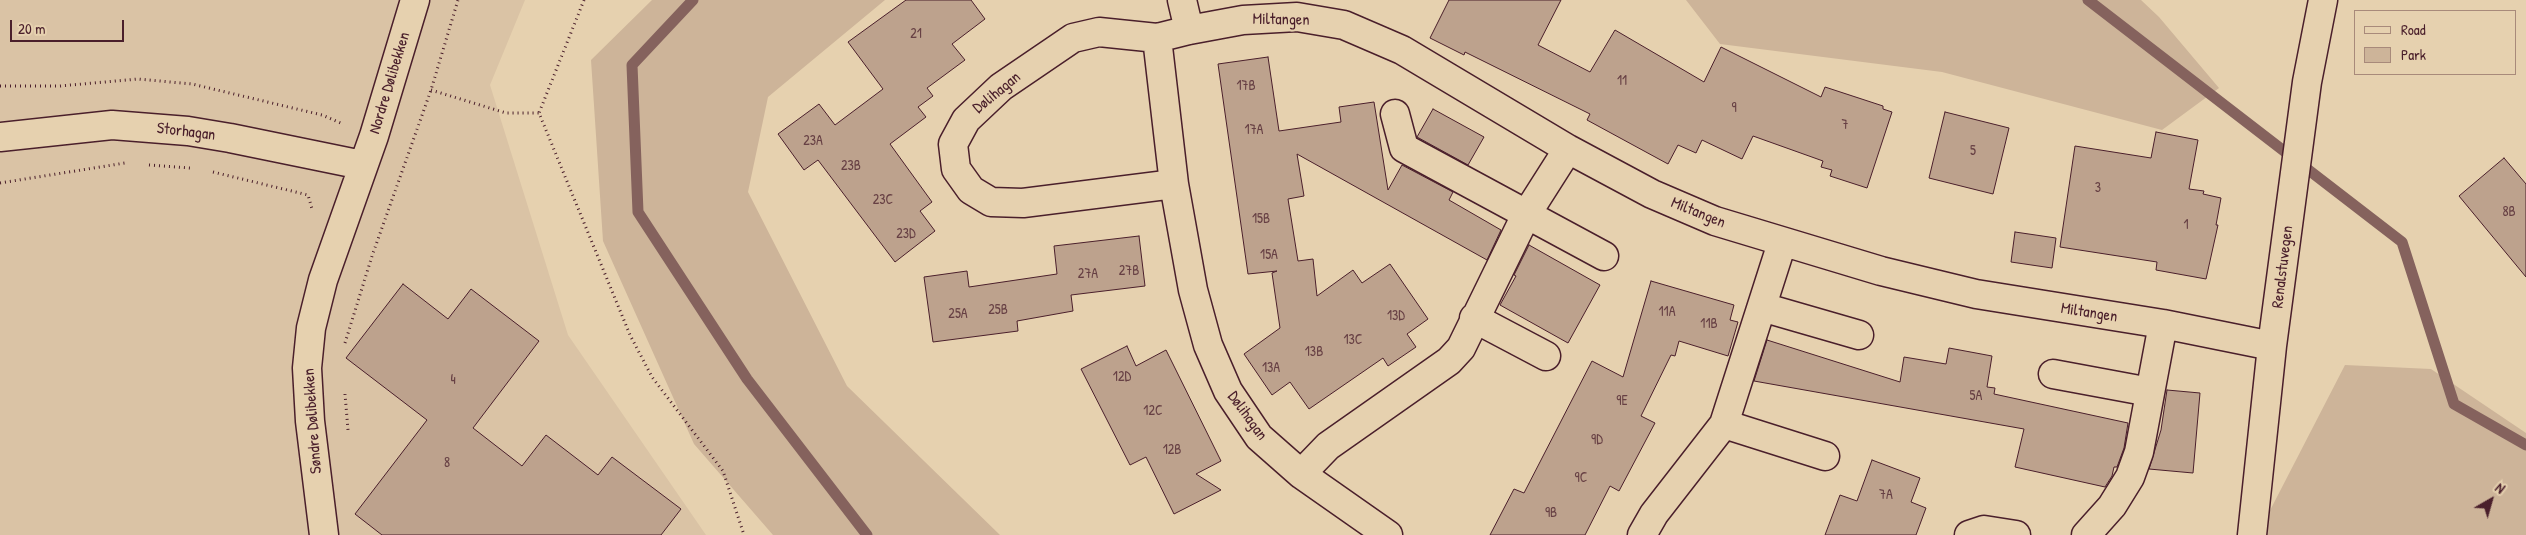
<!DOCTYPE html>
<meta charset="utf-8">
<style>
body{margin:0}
#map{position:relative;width:2526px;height:535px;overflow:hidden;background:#e6d1af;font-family:"Patrick Hand",sans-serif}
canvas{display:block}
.legend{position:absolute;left:2354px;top:10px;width:162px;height:65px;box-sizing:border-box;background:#e6d1af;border:1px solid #a88a7a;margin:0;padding:6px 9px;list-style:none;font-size:15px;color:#4a1f2b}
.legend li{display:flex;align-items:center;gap:10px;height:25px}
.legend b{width:25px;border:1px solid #a88a7a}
.north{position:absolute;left:2466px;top:475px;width:50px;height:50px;-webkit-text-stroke:4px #e6d1af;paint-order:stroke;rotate:38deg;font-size:14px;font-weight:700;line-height:20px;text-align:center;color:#4a1f2b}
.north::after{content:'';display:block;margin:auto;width:18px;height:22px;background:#4a1f2b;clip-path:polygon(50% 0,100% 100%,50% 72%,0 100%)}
.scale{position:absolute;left:10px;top:20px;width:114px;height:22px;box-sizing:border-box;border:2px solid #4a1f2b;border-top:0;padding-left:6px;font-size:15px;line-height:18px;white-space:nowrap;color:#4a1f2b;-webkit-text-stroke:4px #e6d1af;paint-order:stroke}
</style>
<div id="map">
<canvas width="2526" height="535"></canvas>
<ul class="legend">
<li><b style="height:6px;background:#e6d1af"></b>Road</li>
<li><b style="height:14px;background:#cdb499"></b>Park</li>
</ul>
<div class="north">N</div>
<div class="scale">20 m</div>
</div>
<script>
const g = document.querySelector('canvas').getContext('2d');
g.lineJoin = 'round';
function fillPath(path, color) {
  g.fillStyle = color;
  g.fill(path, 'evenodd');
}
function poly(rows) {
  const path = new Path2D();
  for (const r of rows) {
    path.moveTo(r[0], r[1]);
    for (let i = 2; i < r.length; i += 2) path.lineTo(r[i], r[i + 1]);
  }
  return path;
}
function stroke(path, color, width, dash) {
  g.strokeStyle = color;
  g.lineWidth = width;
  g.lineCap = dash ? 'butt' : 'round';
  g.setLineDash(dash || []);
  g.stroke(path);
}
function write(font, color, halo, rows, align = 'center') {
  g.font = font + ' "Patrick Hand",sans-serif';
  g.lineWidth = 4;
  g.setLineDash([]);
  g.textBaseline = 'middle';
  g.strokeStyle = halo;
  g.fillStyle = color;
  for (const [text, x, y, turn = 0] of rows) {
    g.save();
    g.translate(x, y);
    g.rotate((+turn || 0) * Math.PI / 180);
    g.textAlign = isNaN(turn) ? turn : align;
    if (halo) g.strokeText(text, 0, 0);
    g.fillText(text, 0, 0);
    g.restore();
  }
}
const built = poly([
 [0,0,525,0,490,85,568,335,706,535,0,535]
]);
const green = poly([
 [652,0,885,0,768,97,748,192,847,386,1000,535,773,535,694,444,603,241,591,60],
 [1686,0,2141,0,2159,17,2219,88,2162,130,1942,72,1720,44],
 [2345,365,2431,369,2526,433,2526,535,2260,535,2262,526]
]);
const stream = poly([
 [693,0,632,65,638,212,747,379,867,535],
 [2088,0,2402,242,2454,404,2526,445]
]);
const building = poly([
 [906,0,971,0,985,19,952,44,965,60,927,88,933,96,918,107,926,117,890,144,932,202,920,211,935,231,895,262,818,160,804,170,778,134,819,104,835,125,883,89,848,42,906,0],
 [1449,0,1561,0,1538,45,1590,72,1615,30,1704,82,1721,47,1821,97,1825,87,1883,106,1883,109,1892,112,1867,188,1830,176,1832,170,1821,167,1823,161,1753,136,1742,159,1702,140,1696,153,1678,145,1668,164,1587,120,1590,114,1465,52,1464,55,1430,38,1449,0],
 [1268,57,1279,131,1341,122,1339,107,1374,102,1388,190,1402,165,1453,192,1449,200,1501,230,1487,260,1297,154,1304,196,1288,199,1298,261,1313,259,1317,296,1353,270,1362,283,1390,264,1428,319,1407,334,1416,347,1388,366,1383,358,1309,409,1290,382,1272,395,1244,354,1280,328,1272,273,1277,271,1248,274,1218,64,1268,57],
 [1433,109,1484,137,1468,165,1417,137,1433,109],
 [1945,112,2009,128,1993,194,1929,178,1945,112],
 [2156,132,2198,140,2189,189,2204,191,2203,194,2221,198,2216,225,2218,225,2206,279,2156,270,2157,262,2060,247,2075,146,2151,158,2156,132],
 [2504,158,2526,184,2526,277,2459,196,2504,158],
 [2015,232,2056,238,2052,268,2011,262,2015,232],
 [1139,236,1145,286,1071,295,1073,311,1017,321,1018,331,933,342,924,277,967,271,969,287,1057,274,1054,246,1139,236],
 [1529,245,1600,285,1568,343,1500,305,1516,276,1514,275,1529,245],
 [1651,281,1734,305,1730,320,1738,322,1728,356,1679,341,1675,356,1671,355,1641,416,1655,423,1619,491,1610,486,1585,535,1490,535,1514,489,1524,493,1592,361,1623,377,1651,281],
 [403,284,448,319,471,289,539,341,473,428,522,466,546,435,598,475,612,457,681,509,661,535,382,535,355,514,427,420,346,358,403,284],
 [1767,340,1900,382,1904,357,1946,364,1949,348,1992,356,1987,387,1995,388,1994,394,2128,423,2124,448,2117,467,2114,467,2112,476,2105,487,2015,467,2024,429,1754,381,1767,340],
 [1127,346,1136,366,1166,350,1221,461,1196,474,1221,490,1174,514,1146,457,1130,465,1081,369,1127,346],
 [2167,390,2200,393,2193,473,2149,469,2161,430,2167,390],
 [1872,460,1920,478,1911,502,1926,508,1916,535,1825,535,1840,495,1857,501,1872,460]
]);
const path = poly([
 [584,0,539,113,630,335,652,377,723,471,744,535],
 [0,86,60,86,138,79,192,84,322,115,343,124],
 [431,90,506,113,539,113],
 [149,165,190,168],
 [213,172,308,195,312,209],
 [0,183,125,163],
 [345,343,372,256,431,90,458,0],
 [345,394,348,430]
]);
const minor = poly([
 [1182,0,1189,30],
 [1157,38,1174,184,1193,290,1208,345,1228,391,1259,437,1301,474,1388,535],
 [1395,114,1404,148,1604,256],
 [0,137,112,125,188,131,230,138,362,165],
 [1174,184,1023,203,991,202,971,190,956,169,953,144,966,120,1001,87,1073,38,1099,32,1157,38,1189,30,1243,20,1297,17,1344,25,1402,50,1568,149,1652,194,1715,221,1881,271,1976,294,2163,324,2272,346],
 [1762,307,1859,335],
 [1474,318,1546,356],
 [2053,374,2150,392],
 [1724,424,1825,456],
 [1301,474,1328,446,1449,361,1461,348,1526,215,1568,149],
 [324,535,310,421,307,368,311,328,323,280,374,136,415,0],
 [1642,535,1654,514,1724,424,1782,243],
 [1969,535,1984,530,2016,535],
 [2086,535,2112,506,2130,477,2139,452,2163,324],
 [2252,535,2272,346,2307,82,2323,0]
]);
const numberNames = [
 ["21",916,34],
 ["11",1622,81],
 ["17B",1246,86],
 ["9",1734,108],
 ["7",1845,125],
 ["17A",1254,130],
 ["23A",813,141],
 ["5",1973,151],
 ["23B",851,166],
 ["3",2098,188],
 ["23C",883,200],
 ["8B",2509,212],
 ["15B",1261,219],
 ["1",2186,225],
 ["23D",906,234],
 ["15A",1269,255],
 ["27B",1129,271],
 ["27A",1088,274],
 ["25B",998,310],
 ["11A",1667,312],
 ["25A",958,314],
 ["13D",1396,316],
 ["11B",1709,324],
 ["13C",1353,340],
 ["13B",1314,352],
 ["13A",1271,368],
 ["12D",1122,377],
 ["4",453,380],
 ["5A",1976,396],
 ["9E",1622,401],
 ["12C",1153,411],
 ["9D",1597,440],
 ["12B",1172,450],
 ["8",447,463],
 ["9C",1581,478],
 ["7A",1886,495],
 ["9B",1551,513]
];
const streetNames = [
 ["Miltangen",1281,20,1],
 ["Nordre Dølibekken",390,83,-73],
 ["Dølihagan",997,93,-39],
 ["Storhagan",186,132,7],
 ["Miltangen",1698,213,22],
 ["Renalstuvegen",2283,267,-83],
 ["Miltangen",2089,313,9],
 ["Dølihagan",1247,416,54],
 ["Søndre Dølibekken",313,421,-94]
];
fillPath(built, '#dac3a5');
fillPath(green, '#cdb499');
stroke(stream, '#85625d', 11);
fillPath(building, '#bda28d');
stroke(building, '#4a1f2b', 1);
stroke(minor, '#4a1f2b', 31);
stroke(path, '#4a1f2b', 3, [1, 4]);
stroke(minor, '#e6d1af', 28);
write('14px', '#674044', null, numberNames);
write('16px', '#4a1f2b', '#e6d1af', streetNames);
</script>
